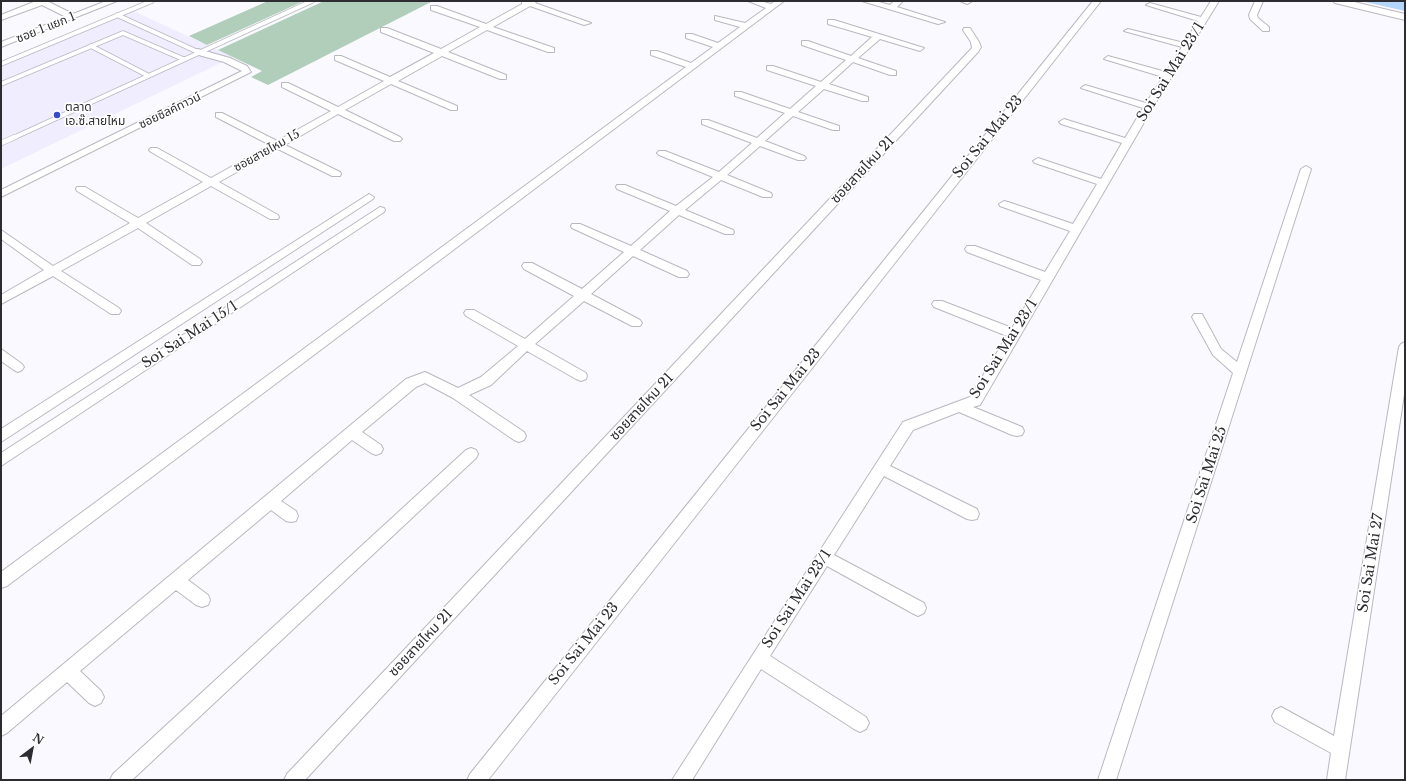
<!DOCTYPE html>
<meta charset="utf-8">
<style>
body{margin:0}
#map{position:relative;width:1406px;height:781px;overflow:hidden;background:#faf9ff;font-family:"Libre Baskerville",serif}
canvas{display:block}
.frame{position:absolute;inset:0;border:2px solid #2d2d31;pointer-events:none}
.north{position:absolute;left:12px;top:729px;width:40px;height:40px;-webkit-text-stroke:3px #fff;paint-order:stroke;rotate:32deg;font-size:11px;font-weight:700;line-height:16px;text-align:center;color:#2d2d31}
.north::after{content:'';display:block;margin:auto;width:14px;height:18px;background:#2d2d31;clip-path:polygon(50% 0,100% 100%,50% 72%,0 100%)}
</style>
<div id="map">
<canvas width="1406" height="781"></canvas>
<div class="frame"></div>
<div class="north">N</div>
</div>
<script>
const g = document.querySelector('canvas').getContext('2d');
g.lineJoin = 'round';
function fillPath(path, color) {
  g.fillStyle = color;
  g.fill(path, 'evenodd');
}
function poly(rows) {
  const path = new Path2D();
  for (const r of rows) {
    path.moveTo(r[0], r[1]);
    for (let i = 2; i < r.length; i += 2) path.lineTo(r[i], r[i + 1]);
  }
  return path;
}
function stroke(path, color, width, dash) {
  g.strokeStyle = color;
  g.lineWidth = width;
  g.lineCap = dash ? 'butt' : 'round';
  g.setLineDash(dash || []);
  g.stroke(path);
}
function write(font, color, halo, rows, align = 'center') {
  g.font = font + ' "Libre Baskerville","Noto Sans Thai",serif';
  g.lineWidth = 3.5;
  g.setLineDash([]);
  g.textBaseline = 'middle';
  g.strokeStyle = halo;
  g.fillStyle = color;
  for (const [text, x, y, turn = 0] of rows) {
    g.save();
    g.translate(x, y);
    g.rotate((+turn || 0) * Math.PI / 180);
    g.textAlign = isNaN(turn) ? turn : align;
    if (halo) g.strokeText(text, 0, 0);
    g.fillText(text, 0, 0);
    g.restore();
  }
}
const built = poly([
 [129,9,233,57,1,169,1,61]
]);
const green = poly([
 [268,1,304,1,207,45,189,36],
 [324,1,433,1,268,85,251,77,262,71,218,50]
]);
const water = poly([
 [1361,1,1405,1,1405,11]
]);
const serviceFar1 = poly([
 [117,15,198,52],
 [91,46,147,75],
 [1,64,152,1],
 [1,84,123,33,183,59],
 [13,138,312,1]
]);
const service = poly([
 [1,143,15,137]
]);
const minor = poly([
 [36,1,50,1,49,2,73,14,106,1,117,1,1,47,1,42,66,17,42,5,1,20,1,15,36,1],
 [522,1,537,1,535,3,591,23,584,25,530,6,493,27,554,48,554,52,548,52,487,30,448,52,506,75,506,79,500,79,442,56,398,81,457,106,457,110,451,110,391,84,345,110,400,137,402,139,400,141,394,141,338,114,285,145,340,172,341,174,340,176,332,176,278,149,219,182,278,215,279,217,278,219,270,219,211,186,146,223,200,259,202,262,200,265,192,265,138,228,61,271,119,308,121,311,119,314,111,314,53,276,1,304,1,295,44,270,1,239,1,230,53,266,130,223,77,191,76,189,77,187,85,187,138,218,203,182,151,152,149,150,151,148,157,148,211,178,270,145,216,117,216,113,222,113,277,141,331,111,282,87,282,83,288,83,338,107,384,81,335,60,335,56,341,56,390,77,434,53,381,32,381,28,387,28,441,49,480,27,431,10,431,6,437,6,486,24,522,4,522,1],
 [748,1,760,1,771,4,775,1,784,1,7,586,1,588,1,572,686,67,651,55,651,51,657,51,691,63,713,47,686,38,686,34,692,34,718,43,740,27,715,20,715,16,745,23,766,8,748,1],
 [862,1,875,1,890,5,894,1,903,1,897,7,945,22,938,24,862,1],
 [960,1,970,1,971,2,967,4,960,1],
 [1093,1,1101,1,488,780,467,780,470,774,1093,1],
 [1211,1,1219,1,1153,107,980,405,973,407,1022,427,1024,431,1022,435,1017,436,1012,435,959,412,913,430,890,466,977,509,979,514,977,519,972,520,967,519,884,476,834,555,924,603,926,608,924,613,918,616,912,613,827,566,770,656,866,717,869,723,866,729,860,732,854,729,761,669,692,780,672,780,903,422,970,397,1007,336,934,307,932,304,934,301,942,301,1012,328,1041,280,967,252,965,249,967,246,975,246,1045,272,1070,231,1000,206,999,204,1004,201,1008,202,1073,224,1097,184,1035,163,1033,161,1038,158,1101,179,1122,143,1061,124,1059,122,1064,119,1125,138,1143,108,1081,88,1085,85,1146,103,1163,77,1104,59,1108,56,1166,72,1182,47,1124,31,1128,29,1184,43,1198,21,1146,5,1150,3,1201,17,1211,1],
 [1255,1,1263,1,1257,15,1258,18,1269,27,1269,31,1263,31,1250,19,1249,15,1255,1],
 [828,20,834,20,924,48,920,51,880,39,858,58,896,71,896,75,890,75,853,62,829,84,868,97,868,101,862,101,824,89,798,112,839,126,839,130,833,130,793,116,765,141,804,156,806,158,804,160,798,160,760,146,727,175,771,193,772,195,771,197,763,197,721,180,685,210,733,230,734,232,733,234,725,234,679,215,640,250,687,271,689,274,687,277,679,277,633,256,591,294,640,320,642,323,640,326,632,326,584,301,535,344,586,373,587,376,586,379,581,381,576,379,527,351,491,385,469,395,524,432,526,436,524,440,519,442,514,440,453,398,425,383,416,387,362,432,381,445,383,449,381,453,376,455,371,453,352,440,281,501,296,511,298,516,296,521,291,522,286,521,271,510,188,580,208,595,210,600,208,605,202,607,196,605,176,590,80,671,101,691,104,697,101,703,95,706,89,703,67,682,7,733,1,736,1,716,406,379,425,372,458,388,481,377,518,346,466,316,464,313,466,310,474,310,525,339,574,296,524,269,522,266,524,263,532,263,582,289,624,252,572,228,571,226,572,224,580,224,631,246,670,211,617,189,616,187,617,185,625,185,676,206,713,177,659,155,657,153,659,151,665,151,719,172,752,143,702,124,702,120,708,120,757,138,785,113,735,96,735,92,741,92,790,109,816,86,767,70,767,66,773,66,821,82,846,60,802,45,802,41,808,41,851,56,872,37,828,24,828,20],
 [964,28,970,28,979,42,981,47,978,52,305,780,284,780,287,774,972,48,971,42,963,30,964,28],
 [198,49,230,58,247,66,251,72,1,197,1,190,242,71,224,62,195,54,195,50,198,49],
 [1306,166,1311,169,1116,780,1098,780,1233,373,1213,355,1192,317,1194,314,1202,314,1221,349,1237,362,1301,169,1306,166],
 [369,194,374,197,373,199,1,442,1,429,369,194],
 [380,207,384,208,385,210,384,212,1,466,1,453,380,207],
 [1405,342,1405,388,1345,780,1327,780,1331,753,1275,722,1272,716,1275,710,1281,707,1334,736,1399,347,1401,344,1405,342],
 [1,349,22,364,24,367,22,370,18,372,14,370,1,361,1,349],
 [471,448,476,450,478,454,476,458,132,780,110,780,113,774,466,450,471,448]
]);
const tertiary = poly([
 [1333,1,1350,1,1405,14,1405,20,1335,3,1333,1]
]);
const markers = [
 [57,115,4,"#384ec0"]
];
const farStreetnames = [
 ["ซอย 1 แยก 1",46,28,-22],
 ["ซอยซิลค์ทาวน์",170,111,-26],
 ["ซอยสายไหม 15",267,151,-29]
];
const farPoinames = [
 ["ตลาด",65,108],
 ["เอ.ซ๊.สายไหม",65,122]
];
const streetNames = [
 ["Soi Sai Mai 23/1",1171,72,-58],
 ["Soi Sai Mai 23",988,137,-51],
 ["ซอยสายไหม 21",863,170,-47],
 ["Soi Sai Mai 15/1",190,335,-33],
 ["Soi Sai Mai 23/1",1004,349,-58],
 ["Soi Sai Mai 23",786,390,-51],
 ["ซอยสายไหม 21",642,407,-47],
 ["Soi Sai Mai 25",1207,475,-72],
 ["Soi Sai Mai 27",1371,563,-81],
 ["Soi Sai Mai 23/1",797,599,-57],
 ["ซอยสายไหม 21",421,643,-47],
 ["Soi Sai Mai 23",584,644,-51]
];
fillPath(built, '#efedff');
fillPath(green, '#b1cebb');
fillPath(water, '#b4d6fb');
stroke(serviceFar1, '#b9b8c1', 5.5);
stroke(service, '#b9b8c1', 6);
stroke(minor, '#b9b8c1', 2);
stroke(tertiary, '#b9b8c1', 2);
stroke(serviceFar1, '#fff', 4);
stroke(service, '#fff', 5);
fillPath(minor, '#fff');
fillPath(tertiary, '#fff');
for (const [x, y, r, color] of markers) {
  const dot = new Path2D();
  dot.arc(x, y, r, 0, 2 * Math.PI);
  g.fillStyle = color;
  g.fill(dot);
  stroke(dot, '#fff', 1.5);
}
write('12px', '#2d2d31', '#fff', farStreetnames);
write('12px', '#2d2d31', '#fff', farPoinames, 'left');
write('14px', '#2d2d31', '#fff', streetNames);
</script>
